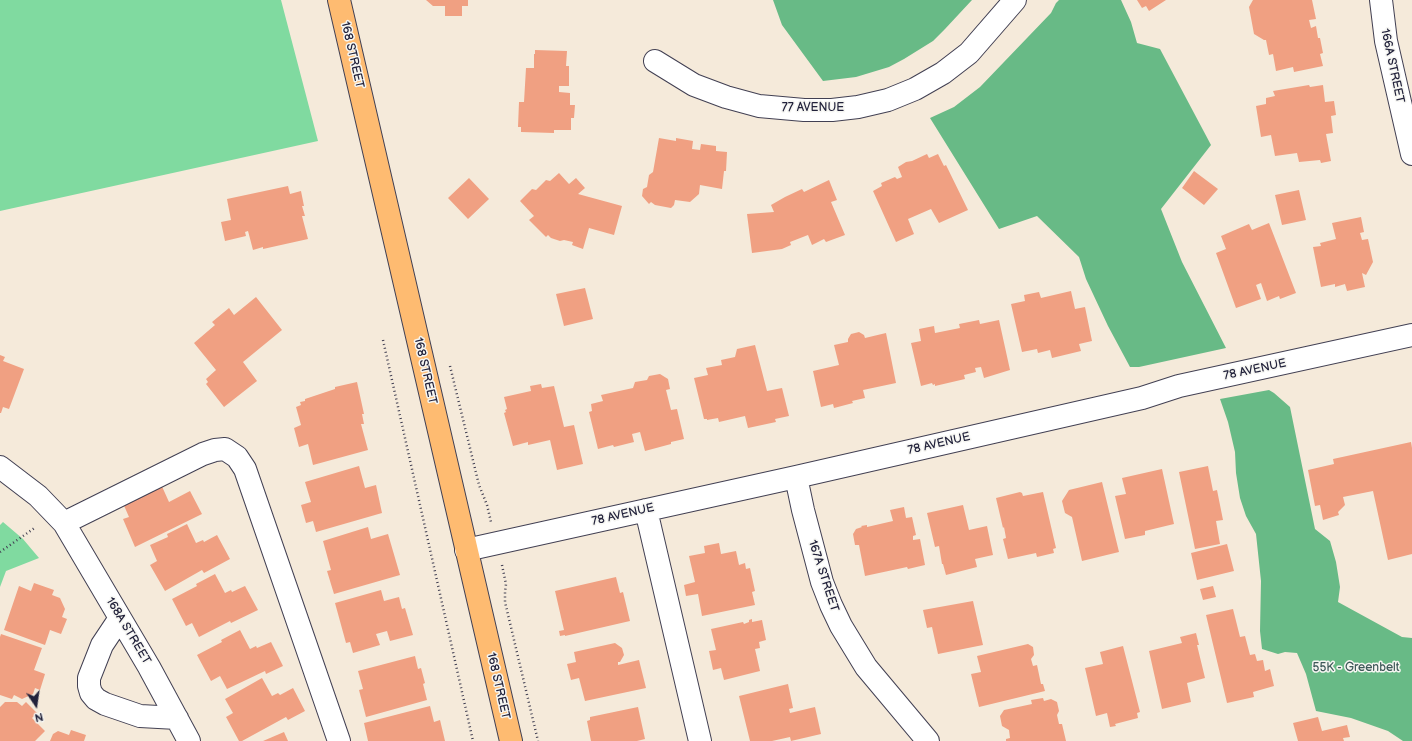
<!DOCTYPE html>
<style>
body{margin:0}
#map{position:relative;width:1412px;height:741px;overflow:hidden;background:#f5eada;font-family:"Balsamiq Sans",sans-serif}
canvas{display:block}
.north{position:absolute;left:16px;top:685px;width:40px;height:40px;-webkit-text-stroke:3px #f6f6f2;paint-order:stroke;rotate:167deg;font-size:11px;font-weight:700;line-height:16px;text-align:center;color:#22223b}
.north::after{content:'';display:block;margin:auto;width:14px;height:18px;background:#22223b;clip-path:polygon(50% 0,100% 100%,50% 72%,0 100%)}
</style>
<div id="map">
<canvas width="1412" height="741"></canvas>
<div class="north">N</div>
</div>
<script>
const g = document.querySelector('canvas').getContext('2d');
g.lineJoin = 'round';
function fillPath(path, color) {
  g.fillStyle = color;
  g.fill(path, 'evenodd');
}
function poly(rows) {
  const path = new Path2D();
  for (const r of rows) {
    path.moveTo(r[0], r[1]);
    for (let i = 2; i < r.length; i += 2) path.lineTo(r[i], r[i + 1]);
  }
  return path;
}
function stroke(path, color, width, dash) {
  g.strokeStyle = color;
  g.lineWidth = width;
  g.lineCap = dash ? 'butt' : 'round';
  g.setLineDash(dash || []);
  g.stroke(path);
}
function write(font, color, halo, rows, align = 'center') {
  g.font = font + ' "Balsamiq Sans",sans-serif';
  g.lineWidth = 3;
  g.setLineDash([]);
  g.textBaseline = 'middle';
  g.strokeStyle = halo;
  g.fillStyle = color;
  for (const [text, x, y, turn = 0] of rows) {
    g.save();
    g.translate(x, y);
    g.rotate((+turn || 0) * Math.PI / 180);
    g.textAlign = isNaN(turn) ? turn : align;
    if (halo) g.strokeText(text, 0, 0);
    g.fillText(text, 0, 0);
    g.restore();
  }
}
const green = poly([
 [0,0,281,0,318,141,0,211],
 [3,522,23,539,39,558,6,571,0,587,0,525]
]);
const forest = poly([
 [773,0,972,0,945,29,933,41,904,59,889,67,856,77,823,81,782,25],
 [1059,0,1121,0,1131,22,1137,43,1160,49,1211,145,1161,209,1182,262,1226,348,1139,367,1130,367,1108,326,1086,279,1079,257,1037,216,999,229,930,118,954,107,980,87,1051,13,1056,3],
 [1269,390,1274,393,1290,407,1315,529,1330,541,1336,562,1340,587,1338,602,1402,637,1412,638,1412,741,1403,741,1388,731,1351,718,1316,711,1306,674,1297,653,1285,652,1278,654,1262,649,1260,631,1261,581,1256,534,1246,516,1240,498,1236,473,1235,452,1228,422,1220,399]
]);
const building = poly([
 [426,0,468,0,468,6,462,6,462,16,445,16,445,6,433,6],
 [1137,0,1166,0,1149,11,1146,6,1142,8],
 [1253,0,1312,0,1316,19,1309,20,1311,28,1316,26,1318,38,1320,38,1323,53,1320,54,1323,66,1294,72,1293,67,1276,71,1273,54,1269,55,1266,40,1264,40,1254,34,1249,7],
 [535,50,567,51,566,66,569,66,569,86,559,86,559,92,570,93,570,105,575,105,574,118,571,118,571,130,554,130,554,133,521,132,521,127,518,127,519,102,524,102,526,68,534,68,534,54,535,54],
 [1309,85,1310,87,1323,85,1325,102,1334,101,1336,115,1331,116,1333,133,1326,134,1331,161,1321,163,1320,160,1299,162,1297,153,1275,156,1271,135,1261,137,1256,106,1266,104,1266,98,1275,96,1273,91],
 [659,138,676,141,676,138,693,141,692,149,700,150,701,144,716,146,716,151,727,152,726,171,724,171,722,189,700,185,699,194,690,202,675,200,674,205,671,208,655,205,651,202,649,204,642,196,643,189,647,187,649,175,653,172],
 [927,154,929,158,938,154,944,166,946,165,968,210,939,223,931,209,908,219,914,234,896,242,873,191,882,186,881,183,895,177,897,179,902,177,898,167,906,162,912,161],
 [1194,171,1218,189,1204,205,1182,188],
 [559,173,569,184,576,178,585,188,578,194,622,206,614,235,589,228,583,249,572,245,573,242,564,240,560,241,551,238,548,235,546,237,529,220,534,216,520,201,532,189,536,190,546,180,550,181],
 [469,178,489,199,468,219,448,198],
 [829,180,837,200,831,202,845,235,826,242,824,239,812,245,808,235,790,242,791,245,782,249,752,253,747,214,774,212,771,205,785,197,802,189,804,192],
 [288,186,290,194,301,191,304,206,302,206,305,216,302,216,308,239,263,249,263,247,253,250,248,231,245,232,246,236,225,241,221,222,231,220,227,199],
 [1299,190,1306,220,1282,225,1275,195],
 [1361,217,1364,232,1360,233,1362,240,1368,239,1373,262,1366,275,1362,273,1365,287,1347,291,1345,284,1335,287,1335,284,1321,287,1313,247,1321,246,1320,243,1336,239,1332,223],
 [1269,223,1296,293,1280,299,1279,296,1267,301,1261,283,1256,285,1261,299,1236,308,1216,253,1226,249,1221,236,1249,224,1252,230],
 [585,288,593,319,564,326,556,294],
 [1071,291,1075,309,1085,307,1092,341,1079,344,1081,351,1052,358,1050,350,1038,353,1037,349,1022,352,1011,304,1025,301,1024,295,1039,292,1041,298],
 [256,297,282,330,243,362,257,381,224,407,206,384,208,382,206,379,216,370,194,343,215,325,212,322,229,308,234,315],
 [979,320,980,324,999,320,1010,370,984,378,981,367,975,368,976,372,964,375,965,379,935,386,935,384,933,385,932,383,921,386,911,343,921,341,919,329,934,326,935,333,960,328,959,324],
 [859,332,864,335,865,338,886,333,896,383,863,390,865,398,852,401,853,403,834,408,833,404,821,407,813,371,839,365,834,345,848,342,848,339,851,334],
 [755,345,767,391,782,388,789,416,775,419,776,422,748,428,745,416,719,422,718,418,707,420,707,419,704,419,694,378,708,375,706,368,722,365,721,360,735,357,737,349],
 [0,355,5,357,3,361,24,369,9,409,3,407,1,413,0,413],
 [660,374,668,379,670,389,666,390,671,410,677,409,684,439,671,442,671,444,645,451,640,432,632,434,634,442,614,447,613,445,598,449,589,412,592,411,591,404,603,401,601,395,633,388,635,382,647,380,649,376],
 [357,382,364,414,362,414,364,424,361,424,368,450,313,465,308,444,299,447,294,428,301,425,296,407,301,405,300,402,305,401,305,399,335,389,335,387],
 [541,384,542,388,554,386,564,427,574,425,583,464,557,470,550,440,528,445,528,442,513,446,504,413,506,412,505,410,507,409,504,397,531,391,530,386],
 [1411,442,1412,448,1412,554,1388,560,1373,491,1343,497,1345,505,1338,512,1339,515,1323,520,1320,505,1315,506,1308,470,1334,464,1333,459],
 [359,466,365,488,376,485,382,513,316,532,313,521,306,523,301,505,311,502,305,482],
 [1208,466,1213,491,1217,490,1223,520,1216,521,1220,544,1195,549,1179,472],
 [1162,469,1174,524,1145,531,1145,535,1125,539,1115,496,1126,494,1122,478],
 [160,482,169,502,190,491,202,514,135,547,123,519,129,517,122,501],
 [1102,482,1119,552,1082,561,1072,517,1065,513,1062,501,1069,490],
 [1020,492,1022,493,1023,496,1043,492,1056,548,1053,549,1054,553,1037,557,1036,553,1008,559,1003,539,1006,538,1004,527,1003,528,996,498],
 [963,505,969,530,987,526,993,555,975,559,977,567,946,575,943,564,942,564,939,546,935,547,927,513],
 [904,507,906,518,912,517,916,535,913,536,913,540,920,539,925,565,908,569,907,567,865,576,859,545,855,545,853,534,856,529,862,527,861,526,867,525,867,527,893,521,890,510],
 [187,524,196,543,203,540,204,542,217,535,230,559,204,573,202,570,165,591,150,565,157,561,150,545,168,537,167,534],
 [368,527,371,539,388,534,400,575,334,594,327,571,331,570,323,541],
 [719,543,721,554,736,551,739,565,745,563,746,569,750,568,755,591,752,592,755,605,702,616,698,594,686,596,684,585,695,582,689,556,705,553,704,546],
 [1227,544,1234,571,1197,580,1191,553],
 [215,574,225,593,231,590,232,592,245,586,258,610,231,623,230,621,199,637,192,623,186,626,172,599,197,586,196,584],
 [616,577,620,593,623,592,630,621,565,636,565,635,560,636,559,631,564,630,555,591],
 [34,583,54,590,52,595,60,598,65,609,62,617,67,619,61,634,50,630,45,645,4,630,19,586,31,591],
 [1213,586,1216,597,1203,600,1200,589],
 [381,590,384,601,399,597,402,609,405,608,413,635,390,641,387,631,376,634,380,645,353,653,350,642,346,643,335,603],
 [973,601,983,645,938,654,932,627,927,628,923,610],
 [1233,609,1240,637,1245,636,1250,655,1255,654,1257,661,1263,660,1265,671,1270,669,1274,686,1253,692,1254,697,1227,703,1206,615],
 [752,619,752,622,762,620,766,640,759,642,760,648,755,649,760,671,724,680,721,668,713,670,709,651,716,650,711,629,743,622,744,624,749,622,749,620],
 [240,630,250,649,256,646,257,648,271,642,283,666,266,674,265,671,227,689,220,676,211,681,197,655,222,642,221,640],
 [1196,633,1199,645,1197,645,1205,678,1187,683,1191,702,1162,709,1149,651,1182,643,1180,637],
 [1,634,42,648,34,670,45,674,40,690,35,688,33,694,22,699,14,695,12,699,0,695,0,637],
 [615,643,622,648,624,655,620,662,618,662,618,665,639,660,646,688,585,701,579,678,571,680,567,664,576,662,574,652],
 [1028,644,1033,647,1034,655,1031,659,1033,666,1037,665,1041,684,1043,684,1045,691,979,707,971,674,981,672,977,656],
 [1123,646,1140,712,1137,713,1138,718,1115,724,1116,726,1110,727,1107,713,1096,716,1085,668,1103,664,1100,652],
 [415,656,418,669,421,668,425,683,423,684,427,700,366,717,359,690,363,689,358,671],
 [262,678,272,696,278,693,280,695,293,688,305,711,288,720,286,717,242,741,239,741,226,717,233,713,225,699],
 [788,684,793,708,789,709,790,713,815,707,821,734,791,741,790,737,772,741,750,741,739,696],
 [1043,698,1044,701,1051,699,1057,702,1059,711,1057,715,1059,724,1062,724,1066,741,1006,741,1006,739,1010,738,1009,730,1002,726,1000,716,1004,710,1032,704,1031,700],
 [5,702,17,702,22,706,26,702,37,713,32,718,45,731,35,741,0,741,0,707],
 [430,706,434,722,440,720,445,741,368,741,364,723],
 [638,707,645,739,637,741,591,741,587,721,590,720,590,717],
 [1318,717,1322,731,1347,725,1350,737,1343,738,1344,741,1298,741,1293,723],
 [71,730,86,735,84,741,50,741,53,734,58,731,69,735],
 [284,732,288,741,263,741]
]);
const path = poly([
 [383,340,473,741],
 [450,366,479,485,487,505,491,522],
 [0,552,36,527],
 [502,565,506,584,505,592,505,602,538,741]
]);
const minor = poly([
 [1381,0,1386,41,1412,154],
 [655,61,694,85,726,97,759,106,804,110,832,110,858,107,888,100,915,89,943,73,969,53,1015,0],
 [0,467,38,496,64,523,149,667,189,741],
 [796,477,803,510,822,582,831,605,841,626,866,667,928,741],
 [646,510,700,741],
 [64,523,203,454,215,450,225,449,237,457,245,469,339,741],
 [466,550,796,477,1142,398,1179,386,1412,335],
 [120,618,102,645,89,678,89,686,91,693,96,699,105,704,140,716,177,718]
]);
const major = poly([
 [339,0,511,741]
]);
const streetNames = [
 ["168 STREET",352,55,77],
 ["166A STREET",1392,66,78],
 ["77 AVENUE",813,108],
 ["78 AVENUE",1255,370,-12],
 ["168 STREET",425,371,77],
 ["78 AVENUE",939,444,-13],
 ["78 AVENUE",623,515,-13],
 ["167A STREET",823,576,72],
 ["168A STREET",128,631,59],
 ["168 STREET",498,686,77]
];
const parkNames = [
 ["55K - Greenbelt",1356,668]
];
fillPath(green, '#80daa0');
fillPath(forest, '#68ba86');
fillPath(building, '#f0a082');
stroke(minor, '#424053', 24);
stroke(major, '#424053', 24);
stroke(path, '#424053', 2.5, [1, 3]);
stroke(minor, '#fff', 22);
stroke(major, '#febb71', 22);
write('12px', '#22223b', '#f6f6f2', streetNames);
write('12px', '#3e5959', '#f6f6f2', parkNames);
</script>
